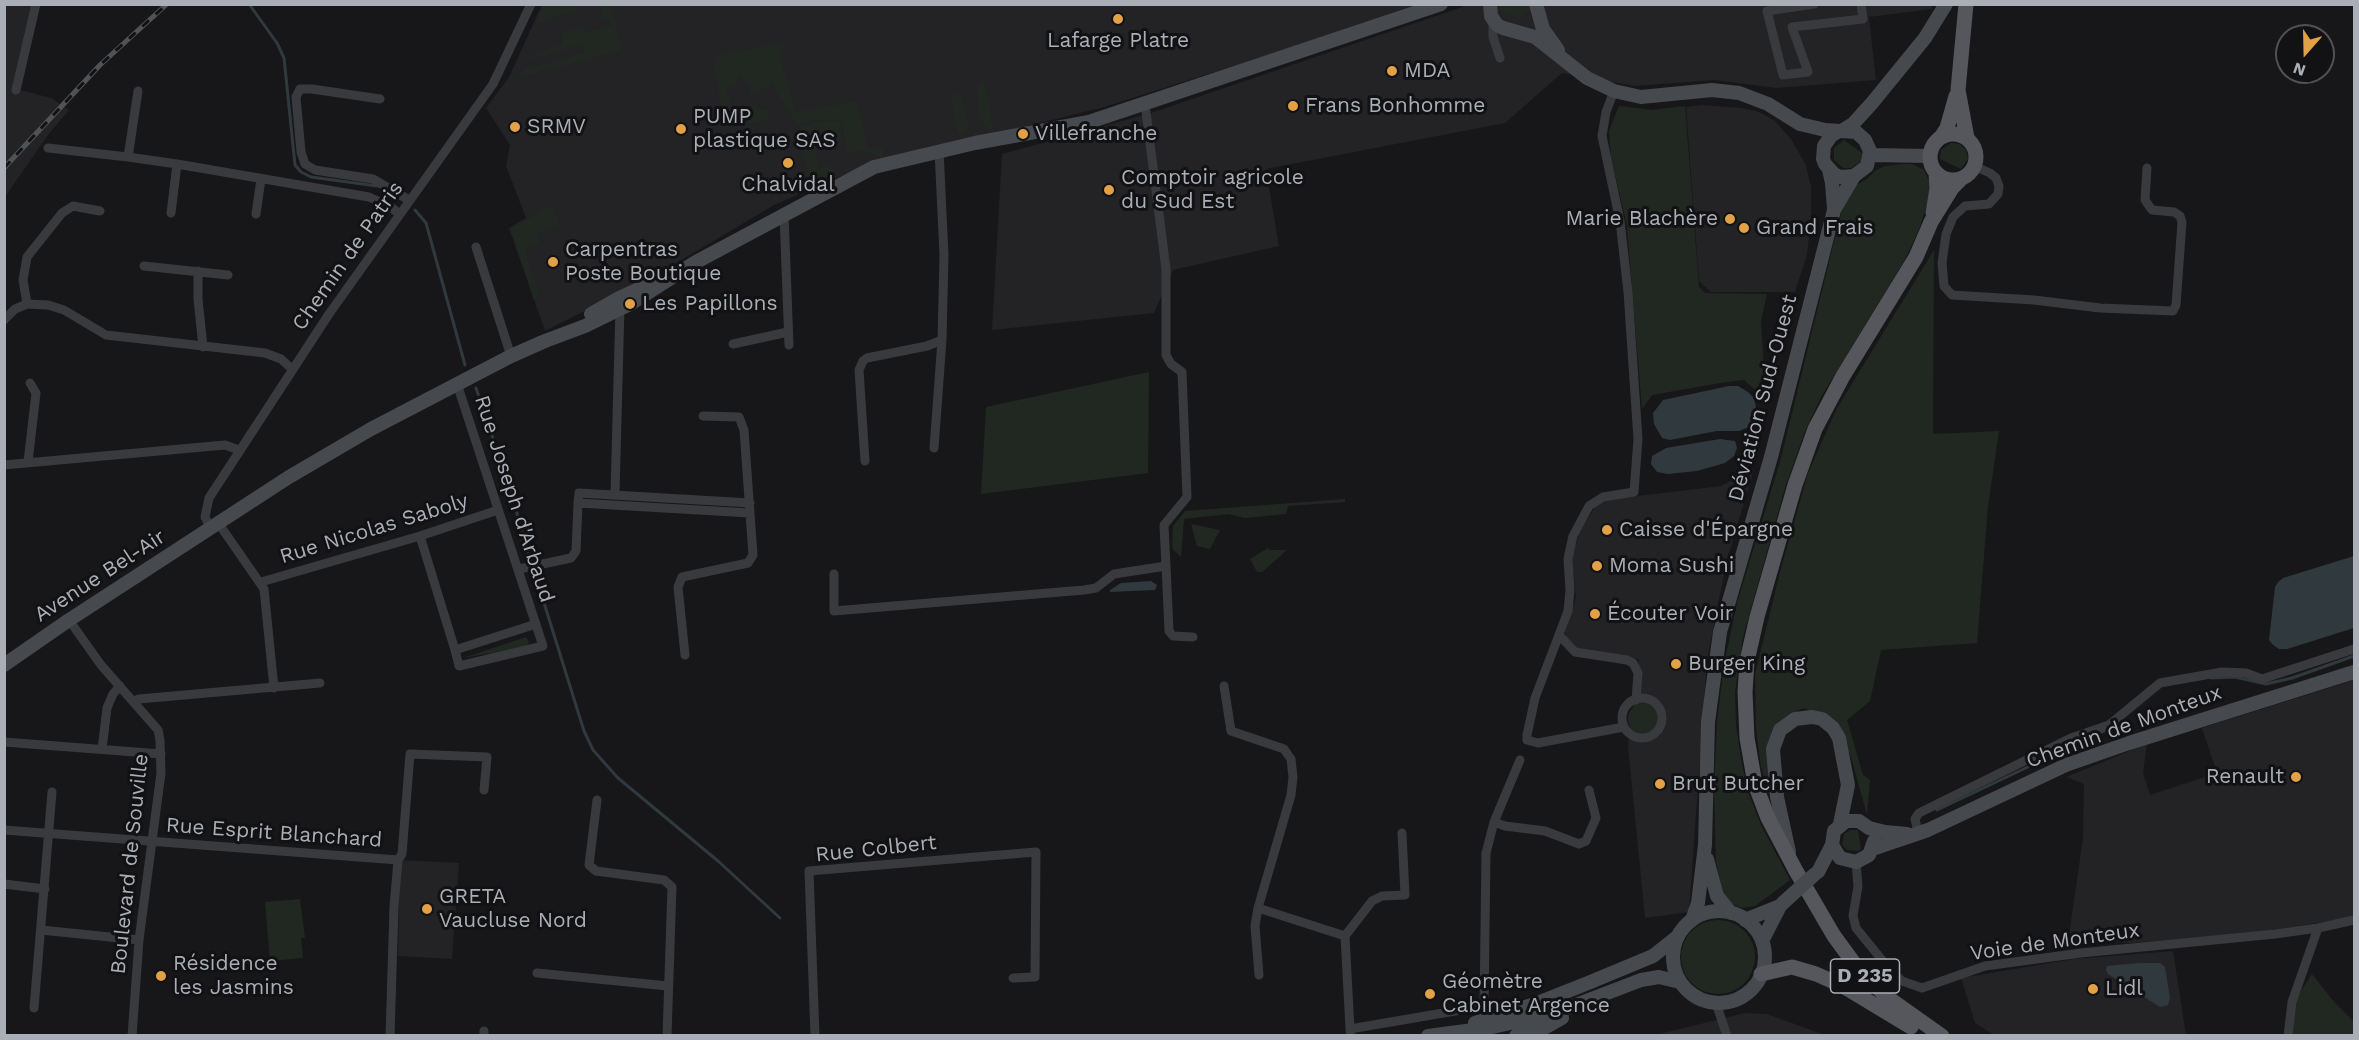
<!DOCTYPE html>
<meta charset="utf-8">
<style>
body{margin:0}
#map{position:relative;width:2359px;height:1040px;overflow:hidden;background:#171719;font-family:"Work Sans",sans-serif}
canvas{display:block}
.frame{position:absolute;inset:0;border:6px solid #aaafb7;pointer-events:none}
.north{position:absolute;left:2275px;top:24px;width:60px;height:60px;box-sizing:border-box;background:#121214;border:2px solid #4f5155;border-radius:50%;rotate:200deg;font-size:16px;font-weight:700;line-height:24px;text-align:center;color:#aaafb7}
.north::after{content:'';display:block;margin:auto;width:21px;height:27px;background:#e2a146;clip-path:polygon(50% 0,100% 100%,50% 72%,0 100%)}
</style>
<div id="map">
<canvas width="2359" height="1040"></canvas>
<div class="frame"></div>
<div class="north">N</div>
</div>
<script>
const g = document.querySelector('canvas').getContext('2d');
g.lineJoin = 'round';
function fillPath(path, color) {
  g.fillStyle = color;
  g.fill(path, 'evenodd');
}
function poly(rows) {
  const path = new Path2D();
  for (const r of rows) {
    if (r.length === 3) {
      path.moveTo(r[0] + r[2], r[1]);
      path.arc(r[0], r[1], r[2], 0, 2 * Math.PI);
      continue;
    }
    path.moveTo(r[0], r[1]);
    for (let i = 2; i < r.length; i += 2) path.lineTo(r[i], r[i + 1]);
  }
  return path;
}
function stroke(path, color, width, dash) {
  g.strokeStyle = color;
  g.lineWidth = width;
  g.lineCap = dash ? 'butt' : 'round';
  g.setLineDash(dash || []);
  g.stroke(path);
}
function write(font, color, halo, rows, align = 'center') {
  g.font = font + ' "Work Sans",sans-serif';
  g.lineWidth = 6;
  g.setLineDash([]);
  g.textBaseline = 'middle';
  g.strokeStyle = halo;
  g.fillStyle = color;
  for (const [text, x, y, turn = 0] of rows) {
    g.save();
    g.translate(x, y);
    g.rotate((+turn || 0) * Math.PI / 180);
    g.textAlign = isNaN(turn) ? turn : align;
    if (halo) g.strokeText(text, 0, 0);
    g.fillText(text, 0, 0);
    g.restore();
  }
}
const built = poly([
 [5,5,40,5,20,90,51,98,69,110,48,135,5,197],
 [542,5,1415,5,1312,41,1101,108,887,160,846,174,774,205,663,271,545,331,509,228,526,218,506,166,510,145,486,108,509,77],
 [1468,5,1932,5,1932,9,1869,17,1876,80,1776,88,1715,80,1635,86,1562,73,1505,123,1266,169,1279,246,1173,270,1154,313,992,330,1002,154,1151,113],
 [1702,105,1742,108,1759,112,1774,120,1791,139,1805,163,1811,186,1811,218,1807,255,1795,292,1711,292,1699,281,1686,107],
 [1754,469,1727,560,1707,659,1689,912,1645,918,1628,746,1639,659,1574,648,1567,641,1565,633,1576,597,1572,558,1580,532,1596,505,1604,500,1721,486],
 [2354,680,2354,917,2266,931,2170,940,2130,943,2104,941,2067,949,2083,838,2084,784,2066,777,2147,744,2143,773,2150,795,2217,773,2202,728],
 [400,860,459,863,452,959,398,956],
 [2173,951,2186,1035,1994,1035,1975,1023,1961,978,2074,959],
 [1745,1013,1767,1014,1825,1035,1651,1036]
]);
const green = poly([
 [544,5,544,4,579,5,577,10,536,24],
 [601,5,611,5,622,50,514,79,526,69,584,53,582,44,529,60,528,57,563,44,561,34,584,26,586,32,612,26,610,18,604,19],
 [1500,5,1528,5,1529,8,1521,19,1501,12],
 [781,43,784,50,778,50,796,112,856,101,859,108,868,149,883,147,882,157,862,150,846,154,842,120,817,120,797,124,772,84,751,94,749,84,740,75,736,86,726,89,732,110,754,106,768,111,769,120,726,127,713,62,717,56],
 [984,82,993,129,993,132,986,127,980,118,977,88,978,83],
 [960,92,968,127,966,133,958,134,951,96],
 [1619,106,1652,110,1685,106,1699,287,1705,293,1767,294,1761,321,1764,371,1761,395,1744,380,1726,382,1652,395,1642,409,1627,226,1611,157,1609,131],
 [841,121,842,139,814,146,819,168,832,166,835,176,810,184,799,127,816,122],
 [1844,140,1862,153,1861,161,1851,168,1843,168,1834,160,1834,148],
 [1951,143,1960,144,1966,150,1968,159,1961,169,1940,159,1941,150],
 [1902,164,1912,164,1924,170,1930,183,1930,196,1918,232,1904,261,1821,397,1804,434,1785,488,1743,637,1735,692,1736,725,1741,759,1748,792,1761,825,1790,880,1755,906,1742,908,1729,903,1723,894,1716,861,1714,790,1717,722,1724,664,1737,603,1780,462,1845,197,1853,187,1867,179,1875,171,1885,166],
 [552,206,560,225,536,233,539,243,524,249,539,296,534,300,511,229],
 [1934,250,1933,434,1999,431,1988,506,1977,643,1881,650,1870,701,1847,720,1863,775,1870,780,1867,815,1851,757,1832,718,1803,708,1784,718,1772,730,1767,754,1769,778,1766,782,1761,767,1756,729,1755,674,1780,572,1808,473,1837,408],
 [1149,372,1148,473,981,494,986,407],
 [1345,499,1345,502,1288,506,1286,514,1245,518,1228,514,1184,519,1181,557,1172,548,1173,526,1185,511],
 [1191,524,1220,530,1210,549,1197,546],
 [1268,548,1269,550,1287,550,1262,572,1257,572,1250,559],
 [526,637,529,642,526,647,463,658],
 [1643,719,15],
 [1850,830,1858,830,1861,849,1858,851,1847,850,1842,845,1844,834],
 [300,899,305,938,301,938,303,958,270,961,265,902],
 [1718,957,37],
 [2312,974,2335,1003,2354,1022,2354,1035,2292,1035,2297,997]
]);
const water = poly([
 [1729,386,1738,386,1748,392,1754,398,1756,407,1749,427,1739,431,1717,431,1670,440,1662,438,1654,424,1653,413,1663,400],
 [1720,439,1735,441,1737,448,1734,456,1725,463,1697,471,1668,474,1657,472,1651,464,1652,456,1666,448],
 [2354,556,2354,628,2287,649,2279,649,2273,645,2269,640,2275,587,2278,582,2283,578],
 [1151,581,1157,585,1155,590,1110,592,1110,590,1121,583],
 [2139,963,2160,963,2165,967,2170,998,2168,1005,2160,1007,2108,974,2106,970,2107,966]
]);
const stream = poly([
 [249,4,277,43,284,58,295,165,301,172,311,177,377,186],
 [415,210,426,223,465,365],
 [476,388,511,492,529,556],
 [535,574,584,731,593,750,618,778,718,861,780,918],
 [2211,678,2235,677,2266,684,2292,678,2354,656],
 [1937,810,2106,730]
]);
const street = poly([
 [1814,4,1767,11,1783,75,1808,72,1792,27,1863,19,1861,4],
 [1493,20,1493,37,1500,58],
 [16,90,36,4],
 [138,91,128,157,177,164],
 [1614,91,1606,112,1602,136,1620,221,1628,292,1638,439,1634,492,1603,497,1589,506,1573,536,1568,559,1570,590,1568,611,1535,698,1527,735,1527,740,1538,743,1624,727],
 [380,99,312,89,300,89,296,97,301,152,305,164,315,170,373,179,409,200],
 [48,148,128,157],
 [1974,166,1990,173,1996,178,1999,186,1998,194,1989,204,1965,206,1953,217,1946,234,1942,263,1944,286,1952,295,2034,300,2100,308,2173,311,2176,305,2182,222,2180,216,2174,212,2152,210,2145,200,2147,168],
 [100,211,73,206,62,213,27,257,23,280,27,304,48,305,64,310,106,335,265,353,281,359,292,369],
 [171,213,177,164,369,197,391,207,399,214],
 [256,214,261,179],
 [784,215,789,345],
 [476,247,511,356],
 [144,266,228,275],
 [198,271,198,299,203,347],
 [4,320,15,309,27,304],
 [733,344,788,332],
 [934,448,942,340],
 [865,461,859,370,863,361,867,358,927,346,942,340,944,255,939,150],
 [28,462,36,393,30,383],
 [4,465,225,445,239,450],
 [615,494,620,306],
 [750,503,579,493,578,503,750,513],
 [219,524,264,589,274,688],
 [211,529,205,517,209,498,329,314,493,84,531,4],
 [420,536,455,650,536,624],
 [1166,566,1169,631,1173,636,1193,637],
 [519,569,571,558,576,551,578,503],
 [834,574,834,611,1084,590,1096,588,1114,574,1166,566,1164,525,1187,497,1182,372,1171,364,1166,355,1166,269,1145,104],
 [261,582,420,536,498,510],
 [69,620,101,665,158,730,160,740,161,773,139,940,132,1036],
 [1559,635,1575,652,1627,660,1633,663,1638,673,1636,700],
 [455,650,459,666,543,646,457,384],
 [685,655,678,587,682,577,748,563,753,555,744,430,739,417,703,416],
 [1224,686,1231,731,1284,749,1291,759,1293,777,1291,795,1258,908,1345,936],
 [1642,718,20],
 [134,701,139,699,320,683],
 [4,742,161,754],
 [102,749,107,708,113,694,120,686],
 [597,800,589,865,596,871,664,880,672,887,667,1036],
 [1494,822,1505,826,1545,831,1579,844,1586,841,1596,818,1589,790],
 [4,830,398,860],
 [1918,832,1915,819,1919,813,2071,738,2109,725,2160,683,2222,672,2246,673,2262,679,2354,649],
 [1856,862,1858,886,1853,916,1856,928,1891,971,1902,981,1922,988,1985,966,2081,953,2275,934,2318,928,2354,920],
 [4,884,45,889],
 [1258,908,1255,926,1259,975],
 [41,930,139,940],
 [537,973,668,986],
 [1716,1003,1727,1036],
 [34,1008,52,792],
 [1350,1029,1345,936,1372,901,1382,896,1405,895,1402,833],
 [390,1036,394,907,398,860,402,854,410,754,487,757,484,790],
 [484,1036,484,1031],
 [815,1036,809,871,1036,852,1035,977,1013,978],
 [1351,1036,1350,1029,1484,1006,1486,853,1494,822,1520,760],
 [2288,1036,2292,1002,2318,928]
]);
const secondary = poly([
 [1490,4,1491,16,1497,25,1503,28,1535,37,1587,78,1614,91,1641,97,1712,90,1739,93,1768,104,1800,124,1825,130,1856,132,1865,140,1870,151,1867,166,1854,176,1834,210,1771,457,1720,632,1708,722,1705,845,1698,903,1692,920],
 [1536,4,1543,29,1558,50],
 [1080,125,1441,4],
 [1843,130,1853,124,1872,103,1925,38,1946,4],
 [1837,132,1831,136,1824,146,1823,159,1825,164,1834,174,1840,177,1854,176],
 [1870,155,1930,156],
 [1829,170,1832,183,1834,209],
 [591,314,619,298,654,282],
 [4,665,69,620,289,477,371,429,511,356,545,341,585,326,630,304,696,262,874,167,975,143,1089,122],
 [1832,845,1840,858,1856,862,1869,855,1874,841],
 [1872,849,1928,830,2066,765,2129,743,2354,672],
 [1789,852,1777,797,1773,749,1780,730,1795,719,1812,717,1822,719,1833,728,1839,738,1848,785,1840,824],
 [1707,859,1717,896,1731,913],
 [1818,872,1832,845,1834,831,1846,821,1859,821,1869,828,1885,832,1907,834],
 [1719,957,46],
 [1745,920,1780,906],
 [1762,941,1780,906,1784,902],
 [1475,1023,1535,1004,1588,983,1653,956,1677,937],
 [1428,1036,1488,1028,1555,1013,1641,980,1659,977,1680,982],
 [1516,1036,1536,1018],
 [1530,1036,1562,1018]
]);
const primary = poly([
 [1966,4,1958,90,1967,138],
 [1953,157,23],
 [1942,136,1947,128,1956,96],
 [1933,213,1937,189,1936,173],
 [1761,974,1792,967,1816,974,1843,986,1911,1027],
 [1942,1036,1887,997,1856,966,1834,936,1796,871,1768,818,1755,784,1747,738,1745,692,1747,661,1757,617,1795,485,1815,429,1843,376,1916,257,1931,222,1952,188,1961,179]
]);
const rail = poly([
 [4,168,100,65,167,4]
]);
const secondaryBridge = poly([
 [1784,902,1815,874]
]);
const markers = [
 [1118,19,6,"#e2a146"],
 [1392,71,6,"#e2a146"],
 [1293,106,6,"#e2a146"],
 [515,127,6,"#e2a146"],
 [681,129,6,"#e2a146"],
 [1023,134,6,"#e2a146"],
 [788,163,6,"#e2a146"],
 [1109,190,6,"#e2a146"],
 [1730,219,6,"#e2a146"],
 [1744,228,6,"#e2a146"],
 [553,262,6,"#e2a146"],
 [630,304,6,"#e2a146"],
 [1607,530,6,"#e2a146"],
 [1597,566,6,"#e2a146"],
 [1595,614,6,"#e2a146"],
 [1676,664,6,"#e2a146"],
 [2296,777,6,"#e2a146"],
 [1660,784,6,"#e2a146"],
 [427,909,6,"#e2a146"],
 [161,976,6,"#e2a146"],
 [2093,989,6,"#e2a146"],
 [1430,994,6,"#e2a146"]
];
const shields = [
 [1865,976,69]
];
const shieldNames = [
 ["D 235",1865,976]
];
const poiNames = [
 ["Lafarge Platre",1118,41,"center"],
 ["MDA",1404,71],
 ["Frans Bonhomme",1305,106],
 ["PUMP",693,117],
 ["plastique SAS",693,141],
 ["SRMV",527,127],
 ["Villefranche",1035,134],
 ["Comptoir agricole",1121,178],
 ["du Sud Est",1121,202],
 ["Chalvidal",788,185,"center"],
 ["Marie Blachère",1718,219,"right"],
 ["Grand Frais",1756,228],
 ["Carpentras",565,250],
 ["Poste Boutique",565,274],
 ["Les Papillons",642,304],
 ["Caisse d'Épargne",1619,530],
 ["Moma Sushi",1609,566],
 ["Écouter Voir",1607,614],
 ["Burger King",1688,664],
 ["Renault",2284,777,"right"],
 ["Brut Butcher",1672,784],
 ["GRETA",439,897],
 ["Vaucluse Nord",439,921],
 ["Résidence",173,964],
 ["les Jasmins",173,988],
 ["Géomètre",1442,982],
 ["Cabinet Argence",1442,1006],
 ["Lidl",2105,989]
];
const streetNames = [
 ["Chemin de Patris",348,256,-55],
 ["Déviation Sud-Ouest",1763,398,-75],
 ["Rue Joseph d'Arbaud",514,499,72],
 ["Rue Nicolas Saboly",374,529,-17],
 ["Avenue Bel-Air",100,576,-33],
 ["Chemin de Monteux",2124,727,-20],
 ["Rue Esprit Blanchard",274,833,4],
 ["Rue Colbert",876,849,-6],
 ["Boulevard de Souville",130,864,-84],
 ["Voie de Monteux",2055,942,-8]
];
fillPath(built, '#232326');
fillPath(green, '#212822');
fillPath(water, '#30393e');
stroke(stream, '#30393e', 3);
stroke(street, '#383a3d', 9);
stroke(secondary, '#46494d', 14);
stroke(primary, '#55575c', 15);
stroke(rail, '#4f5256', 5);
stroke(rail, '#121214', 3, [9]);
stroke(secondaryBridge, '#46494d', 14);
for (const [x, y, r, color] of markers) {
  const dot = new Path2D();
  dot.arc(x, y, r, 0, 2 * Math.PI);
  g.fillStyle = color;
  g.fill(dot);
  stroke(dot, '#121214', 2);
}
for (const [x, y, w] of shields) {
  const box = new Path2D();
  box.roundRect(x - w / 2, y - 17, w, 34, 4.5);
  g.fillStyle = '#121214';
  g.fill(box);
  stroke(box, '#aaafb7', 1.5);
}
write('bold 20px', '#aaafb7', null, shieldNames);
write('21px', '#aaafb7', '#121214', poiNames, 'left');
write('21px', '#aaafb7', '#121214', streetNames);
</script>
